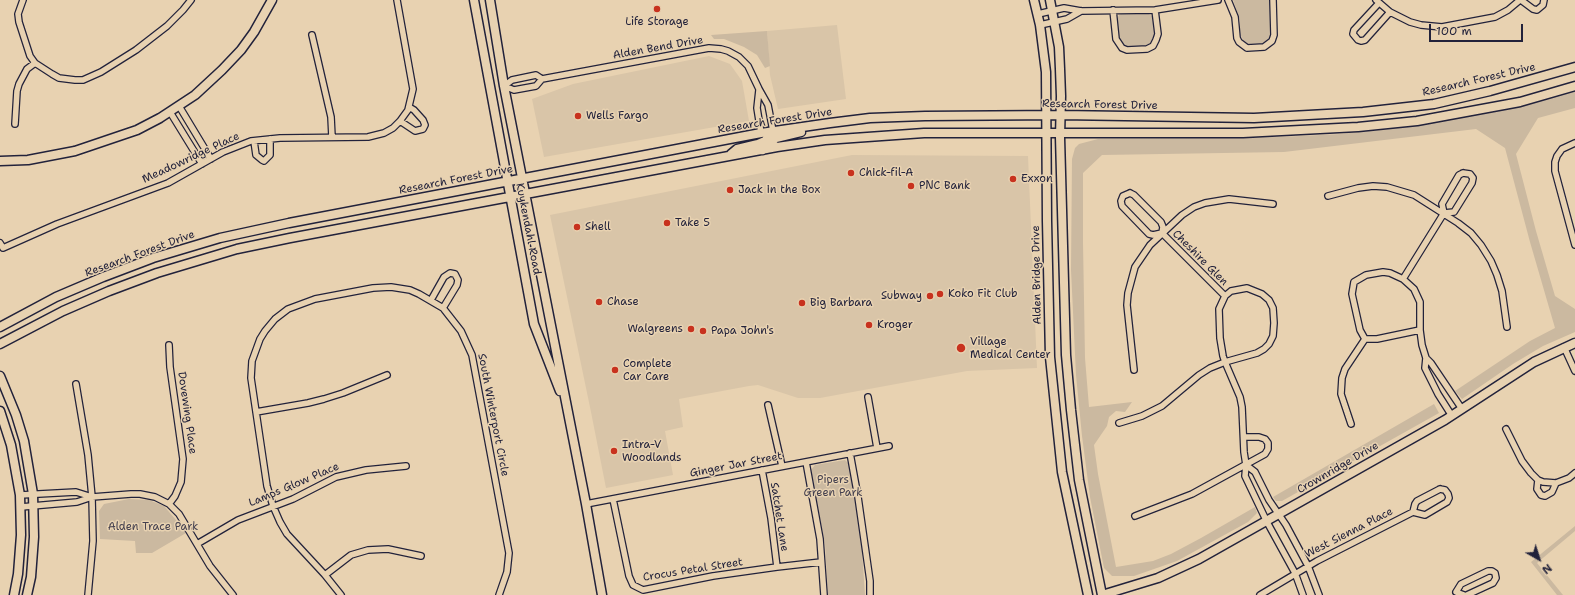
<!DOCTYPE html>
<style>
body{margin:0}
#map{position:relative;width:1575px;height:595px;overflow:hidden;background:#e8d2b1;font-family:"Shantell Sans",sans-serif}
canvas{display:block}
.north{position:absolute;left:1519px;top:539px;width:40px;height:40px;-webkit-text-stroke:3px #e8d2b1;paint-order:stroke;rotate:141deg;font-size:11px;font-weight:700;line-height:16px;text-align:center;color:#22223b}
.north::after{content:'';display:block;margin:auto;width:14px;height:18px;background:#22223b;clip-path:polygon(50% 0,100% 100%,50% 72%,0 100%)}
.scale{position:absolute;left:1429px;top:24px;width:94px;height:18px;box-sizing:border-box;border:2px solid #22223b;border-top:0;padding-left:5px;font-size:12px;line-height:14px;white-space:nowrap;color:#22223b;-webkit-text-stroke:3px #e8d2b1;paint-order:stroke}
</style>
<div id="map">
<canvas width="1575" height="595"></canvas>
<div class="north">N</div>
<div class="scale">100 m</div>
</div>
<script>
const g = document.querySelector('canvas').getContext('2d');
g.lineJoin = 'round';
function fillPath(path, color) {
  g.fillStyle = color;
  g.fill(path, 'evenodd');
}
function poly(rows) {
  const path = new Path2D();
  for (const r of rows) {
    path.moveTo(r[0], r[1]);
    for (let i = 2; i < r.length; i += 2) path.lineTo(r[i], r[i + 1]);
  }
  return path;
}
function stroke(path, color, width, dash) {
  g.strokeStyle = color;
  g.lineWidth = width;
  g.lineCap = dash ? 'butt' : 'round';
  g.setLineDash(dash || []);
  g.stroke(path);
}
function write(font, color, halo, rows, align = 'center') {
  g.font = font + ' "Shantell Sans",sans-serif';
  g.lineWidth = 3;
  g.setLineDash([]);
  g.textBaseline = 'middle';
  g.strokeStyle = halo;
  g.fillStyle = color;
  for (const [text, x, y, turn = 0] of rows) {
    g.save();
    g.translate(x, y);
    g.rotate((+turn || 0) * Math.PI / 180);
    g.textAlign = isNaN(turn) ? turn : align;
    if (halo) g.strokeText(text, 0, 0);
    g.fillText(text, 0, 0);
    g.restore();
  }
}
const built = poly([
 [837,25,846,99,778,109,770,75,767,31],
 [709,56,730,64,742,81,749,121,544,157,532,99,573,84],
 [852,155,1028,156,1037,368,967,371,820,398,798,398,758,385,749,386,679,399,683,427,665,431,673,475,606,488,591,412,550,215]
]);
const green = poly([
 [1233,0,1271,0,1271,35,1267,42,1262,44,1249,45,1244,42,1240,34,1240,20],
 [1123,13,1147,13,1152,16,1155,36,1151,44,1146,46,1128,47,1122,44,1119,38,1117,19,1119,15],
 [767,31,770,66,765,68,757,55,744,47,724,39,714,39,711,35],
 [1575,91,1575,108,1538,118,1516,154,1536,231,1555,296,1575,309,1575,332,1543,346,1513,364,1462,399,1455,391,1530,341,1555,328,1530,242,1505,148,1476,129,1284,152,1102,155,1083,173,1083,243,1085,358,1089,407,1132,402,1125,412,1116,411,1109,417,1107,426,1094,445,1098,474,1116,567,1153,561,1171,554,1201,538,1255,507,1257,513,1248,522,1177,561,1134,576,1112,576,1104,568,1090,497,1082,436,1076,375,1071,270,1072,159,1075,148,1079,144,1098,139,1280,137,1340,134,1389,129,1495,112],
 [1434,404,1439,413,1282,501,1276,501,1273,497],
 [845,460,849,464,861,536,865,595,828,595,825,544,811,470,815,465],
 [129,499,149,500,164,506,176,520,186,533,152,553,136,553,135,541,100,539,99,511,104,504],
 [1575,526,1575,531,1537,563,1563,595,1557,595,1531,562]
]);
const street = poly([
 [23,0,18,14,19,22,30,56,35,63,52,74,59,78,75,80,83,80,101,72,136,50,167,26,183,10,191,0],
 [1228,0,1235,17,1237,38,1239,42,1247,48,1264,47,1272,41,1274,35,1273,0],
 [1376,0,1390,12,1410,22,1421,25,1442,27,1495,17,1508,10,1520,0],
 [1521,0,1533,9,1537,10,1543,5,1544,0],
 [1379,3,1354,30,1353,34,1358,40,1361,41,1365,40,1390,12],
 [1113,10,1116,39,1122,48,1127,50,1147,49,1153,46,1156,40,1158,34,1155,10],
 [1038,14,1064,8,1081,11,1155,10,1218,0],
 [1040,25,1067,19,1081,11],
 [312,35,331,117,332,137],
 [504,86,514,90,536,86,542,79,709,48,721,49,728,51,739,57,748,66,759,89,768,105,773,131],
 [504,86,512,80,536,75,542,79],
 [759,90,757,108,761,133],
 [179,106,211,159],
 [170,112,202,164],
 [400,121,415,131,423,129,425,125,423,120,414,110,409,107],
 [15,124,17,91,19,84,27,69,35,63],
 [254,141,256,155,262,160,264,161,270,155,270,139],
 [1575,143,1562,149,1557,156,1555,162,1555,171,1575,245],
 [1463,173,1470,174,1473,178,1472,183,1454,212,1444,213,1442,204,1459,175,1463,173],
 [1130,193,1134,195,1161,222,1163,227,1162,233,1153,235,1149,234,1122,206,1121,201,1123,196,1130,193],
 [1328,196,1358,188,1373,186,1387,187,1414,195,1458,223,1471,233,1481,245,1491,261,1497,275,1502,291,1507,327],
 [1162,233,1225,296],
 [0,243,3,248,57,224,168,183,223,152,251,141,280,138,368,137,384,133,393,128,400,121,408,110,413,89,397,0],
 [1403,279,1444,213],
 [431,300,444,277,450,273,455,274,458,280,457,285,443,308],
 [1365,339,1360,330,1352,294,1354,282,1366,275,1383,272,1390,273,1403,279,1414,289,1420,302,1420,330,1422,345,1426,358,1425,368,1438,394,1452,416],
 [1365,339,1377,339,1420,330],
 [169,345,170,367,183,459,181,482,175,496,169,504],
 [1564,347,1575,371],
 [1426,358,1431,363,1462,409],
 [1134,370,1127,305,1128,293,1135,267,1150,245,1182,215,1194,207,1205,203,1229,199,1273,204],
 [76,384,88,455,92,497,93,541,88,595],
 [868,397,877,448],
 [768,405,782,466],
 [256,412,308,403,324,399,343,393,387,375],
 [1119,423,1142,416,1162,406,1199,375,1210,368,1225,362,1257,353,1264,349,1269,344,1273,336,1274,323,1273,308,1269,300,1262,294,1247,288,1231,291,1225,296,1219,309,1220,338,1223,356,1225,362,1240,397,1242,407,1244,452,1246,465,1245,476,1267,522,1295,573,1303,595],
 [1351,424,1341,394,1342,378,1345,369,1365,339],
 [1506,429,1522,461,1531,473,1538,480,1543,482,1556,483,1569,478,1575,473],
 [850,453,858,497,870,581,870,595],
 [806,462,820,539,824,595],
 [1246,465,1255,472,1269,500,1286,525,1308,566,1319,595],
 [762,470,771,518,777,567],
 [1538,480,1537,489,1541,495,1545,496,1552,492,1556,483],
 [1440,489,1445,490,1448,494,1449,498,1447,502,1425,515,1413,512,1415,504,1417,501,1440,489],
 [20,495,76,492,92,497],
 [613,499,629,576,633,585,643,590,713,576,777,567,821,562],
 [586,504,889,446],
 [21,507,77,502,92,497,131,494,140,494,155,497,169,504,179,514,210,566,233,595],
 [1135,516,1192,494,1265,454,1268,449,1268,443,1265,439,1259,437,1244,437],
 [197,544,238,520,293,499,336,477,366,470,406,466],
 [325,575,351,555,368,550,388,549,421,556],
 [341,595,325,575,287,534,280,522,273,506,267,486,251,378,252,361,260,339,265,331,275,319,288,309,315,299,373,288,391,287,410,290,419,294,443,308,461,331,472,355,509,553,507,572,499,595],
 [1260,595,1317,561,1413,512],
 [1464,595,1456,592,1461,584,1488,571,1492,571,1495,573,1496,578,1493,583,1467,595]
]);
const secondary = poly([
 [474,0,534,324,560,391],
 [490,0,504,86,586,504,602,595],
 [1034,0,1040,25,1046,72,1047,221,1050,357,1062,472,1088,595],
 [1050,0,1059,47,1060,69,1061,96,1060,137,1066,355,1071,410,1079,480,1102,595],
 [763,150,776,138,801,132],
 [731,154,737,149,758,144,765,141,770,135],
 [0,161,28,160,75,151,137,130,160,118,195,95,222,70,241,50,254,32,272,0],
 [0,327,56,297,103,277,153,258,220,238,289,223,761,133,830,123,870,118,925,116,1061,115,1254,118,1363,112,1434,104,1490,91,1575,67],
 [0,344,63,311,109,291,157,273,237,249,290,238,777,147,825,140,924,133,1243,133,1358,127,1417,121,1520,102,1575,86],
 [0,376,16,415,24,441,33,494,34,537,31,577,27,595],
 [0,411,11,445,20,495,21,535,18,574,14,595],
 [1102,595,1158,578,1199,559,1445,420,1534,362,1575,343]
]);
const markers = [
 [657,9,4,"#c8321e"],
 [578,116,4,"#c8321e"],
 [851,173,4,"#c8321e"],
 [1013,179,4,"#c8321e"],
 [911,186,4,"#c8321e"],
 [730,190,4,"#c8321e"],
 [667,223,4,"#c8321e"],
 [577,227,4,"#c8321e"],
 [940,294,4,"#c8321e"],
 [930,296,4,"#c8321e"],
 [599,302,4,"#c8321e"],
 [802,303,4,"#c8321e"],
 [869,325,4,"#c8321e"],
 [691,329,4,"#c8321e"],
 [703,331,4,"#c8321e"],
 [961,348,5,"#c8321e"],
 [615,370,4,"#c8321e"],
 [614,451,4,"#c8321e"]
];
const poiNames = [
 ["Life Storage",657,22,"center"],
 ["Wells Fargo",586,116],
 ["Chick-fil-A",859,173],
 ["Exxon",1021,179],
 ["PNC Bank",919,186],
 ["Jack in the Box",738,190],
 ["Take 5",675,223],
 ["Shell",585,227],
 ["Koko Fit Club",948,294],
 ["Subway",922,296,"right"],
 ["Chase",607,302],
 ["Big Barbara",810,303],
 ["Kroger",877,325],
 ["Walgreens",683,329,"right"],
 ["Papa John's",711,331],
 ["Village",970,342],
 ["Medical Center",970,355],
 ["Complete",623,364],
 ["Car Care",623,377],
 ["Intra-V",622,445],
 ["Woodlands",622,458]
];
const streetNames = [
 ["Alden Bend Drive",658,48,-10],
 ["Research Forest Drive",1479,80,-13],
 ["Research Forest Drive",1100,105,1],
 ["Research Forest Drive",775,121,-9],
 ["Meadowridge Place",191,158,-25],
 ["Research Forest Drive",456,180,-11],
 ["Kuykendahl Road",528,229,79],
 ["Research Forest Drive",140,254,-20],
 ["Cheshire Glen",1200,258,45],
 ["Alden Bridge Drive",1037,275,-91],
 ["Dovewing Place",187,413,82],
 ["South Winterport Circle",493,415,79],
 ["Ginger Jar Street",736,465,-11],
 ["Crownridge Drive",1338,468,-30],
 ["Lamps Glow Place",294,485,-23],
 ["Satchet Lane",779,517,81],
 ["West Sienna Place",1349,533,-27],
 ["Crocus Petal Street",693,570,-9]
];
const parkNames = [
 ["Pipers",833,480],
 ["Green Park",833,493],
 ["Alden Trace Park",153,527]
];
fillPath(built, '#d9c5a8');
fillPath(green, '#cbb9a0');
stroke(street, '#22223b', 8);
stroke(secondary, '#22223b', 11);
stroke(street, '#e8d2b1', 5.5);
stroke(secondary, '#e8d2b1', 8);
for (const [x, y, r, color] of markers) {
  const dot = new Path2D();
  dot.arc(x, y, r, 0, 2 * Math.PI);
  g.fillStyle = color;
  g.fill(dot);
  stroke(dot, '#e8d2b1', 1.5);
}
write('11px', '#22223b', '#e8d2b1', poiNames, 'left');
write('11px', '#22223b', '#e8d2b1', streetNames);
write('11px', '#44404f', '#e8d2b1', parkNames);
</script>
